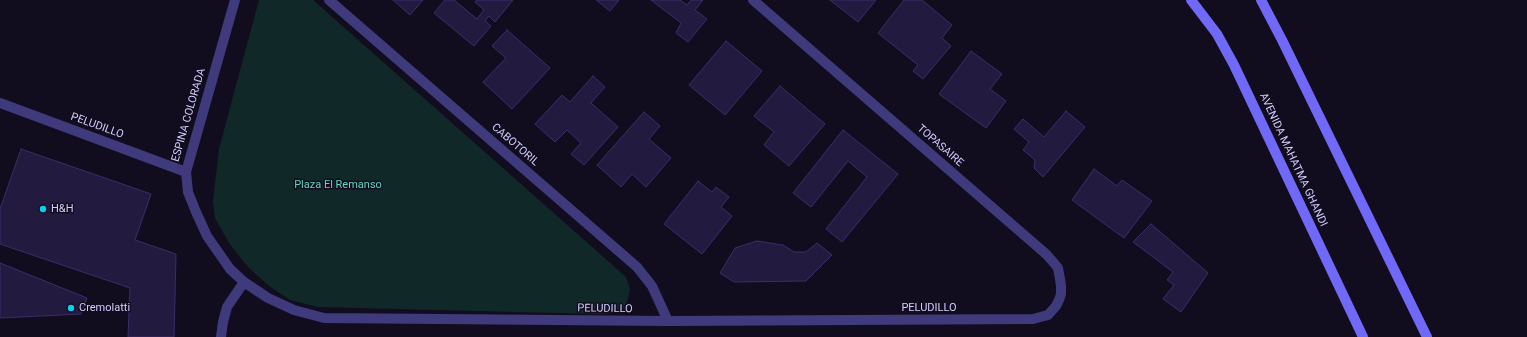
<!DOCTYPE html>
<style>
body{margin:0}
canvas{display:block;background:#110d1f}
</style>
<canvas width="1527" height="337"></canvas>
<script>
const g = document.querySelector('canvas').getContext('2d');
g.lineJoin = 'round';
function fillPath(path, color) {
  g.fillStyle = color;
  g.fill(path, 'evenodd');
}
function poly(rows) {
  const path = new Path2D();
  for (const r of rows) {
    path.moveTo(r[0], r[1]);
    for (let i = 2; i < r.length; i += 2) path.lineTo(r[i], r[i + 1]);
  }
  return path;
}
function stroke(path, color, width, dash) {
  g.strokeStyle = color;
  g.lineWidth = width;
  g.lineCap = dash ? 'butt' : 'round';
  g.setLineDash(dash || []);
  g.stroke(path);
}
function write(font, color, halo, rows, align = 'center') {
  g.font = font + ' Roboto,sans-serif';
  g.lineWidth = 3;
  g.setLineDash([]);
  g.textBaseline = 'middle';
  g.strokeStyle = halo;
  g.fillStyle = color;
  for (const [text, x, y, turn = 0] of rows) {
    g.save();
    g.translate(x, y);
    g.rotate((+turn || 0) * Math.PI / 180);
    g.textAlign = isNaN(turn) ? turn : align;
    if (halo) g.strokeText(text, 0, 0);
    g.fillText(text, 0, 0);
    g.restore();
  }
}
const green = poly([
 [259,0,313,0,626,277,630,289,628,299,624,309,614,313,600,314,318,307,290,300,269,286,248,267,229,243,215,218,213,201,219,149]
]);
const building = poly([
 [393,0,423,0,410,15,393,0],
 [445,0,454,0,477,19,484,10,475,2,477,0,513,0,495,22,489,16,485,21,491,26,474,46,434,13,445,0],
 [596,0,619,0,610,11,596,0],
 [651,0,680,0,687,5,691,0,703,0,695,10,707,19,688,42,676,33,681,23,651,0],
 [830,0,876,0,858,22,830,0],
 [904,0,922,0,952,25,942,38,951,46,923,79,913,71,918,65,878,33,904,0],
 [507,30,550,68,512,109,483,82,506,58,492,46,507,30],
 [726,41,762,71,725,115,689,85,726,41],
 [971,51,1002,74,990,89,1006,101,986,128,939,94,971,51],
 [593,76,605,87,591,103,618,127,584,165,571,154,581,143,567,130,555,142,535,124,562,95,570,102,593,76],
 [780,86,825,124,789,166,764,145,774,132,754,116,780,86],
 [1066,111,1085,127,1043,177,1034,168,1035,160,1023,150,1029,142,1014,129,1023,119,1044,137,1066,111],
 [644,112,660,126,649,139,671,158,646,187,632,174,621,187,597,165,644,112],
 [843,130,898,174,842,242,826,229,867,177,848,161,811,207,793,193,843,130],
 [21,149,151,194,135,240,176,254,174,337,128,337,130,288,0,244,0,209,21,149],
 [1094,169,1117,186,1122,180,1152,201,1124,238,1072,200,1094,169],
 [698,181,712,192,716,187,729,197,721,207,732,216,702,254,664,224,698,181],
 [1151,224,1208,273,1181,312,1163,299,1174,285,1167,280,1173,272,1133,242,1151,224],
 [757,241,783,245,794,252,806,252,817,243,832,255,806,281,734,282,720,273,735,248,757,241],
 [0,263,87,298,81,314,0,318,0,263]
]);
const minor = poly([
 [235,0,186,172,188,192,196,212,207,236,230,269,244,282,268,298,294,310,324,318,668,321,1033,319,1048,315,1056,306,1059,300,1061,294,1061,286,1060,279,1058,268,1054,263,1046,254,753,0],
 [329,0,637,267,652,286,668,321],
 [0,103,186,172],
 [221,337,223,322,227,307,244,282]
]);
const secondary = poly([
 [1191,0,1217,34,1234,65,1363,337],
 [1261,0,1282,40,1427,337]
]);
const markers = [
 [43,209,4,"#0bd0eb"],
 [71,308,4,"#0bd0eb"]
];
const streetNames = [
 ["ESPINA COLORADA",189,115,-74],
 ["PELUDILLO",97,126,20],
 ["CABOTORIL",515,145,41],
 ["TOPASAIRE",940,146,41],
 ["AVENIDA MAHATMA GHANDI",1293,160,65],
 ["PELUDILLO",929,308],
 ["PELUDILLO",605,309,1]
];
const parkNames = [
 ["Plaza El Remanso",338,185]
];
const poiNames = [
 ["H&H",51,209],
 ["Cremolatti",79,308]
];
fillPath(green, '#112828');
fillPath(building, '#231a3f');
stroke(building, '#3b2d6a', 1);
stroke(minor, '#3e3a7c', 10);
stroke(secondary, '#7069f8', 10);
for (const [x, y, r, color] of markers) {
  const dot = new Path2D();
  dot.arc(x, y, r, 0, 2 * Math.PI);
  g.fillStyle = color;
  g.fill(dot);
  stroke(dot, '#110d1f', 1.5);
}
write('11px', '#d4cdfd', '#110d1f', streetNames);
write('11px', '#5dd9bd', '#110d1f', parkNames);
write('11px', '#d4cdfd', '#110d1f', poiNames, 'left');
</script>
